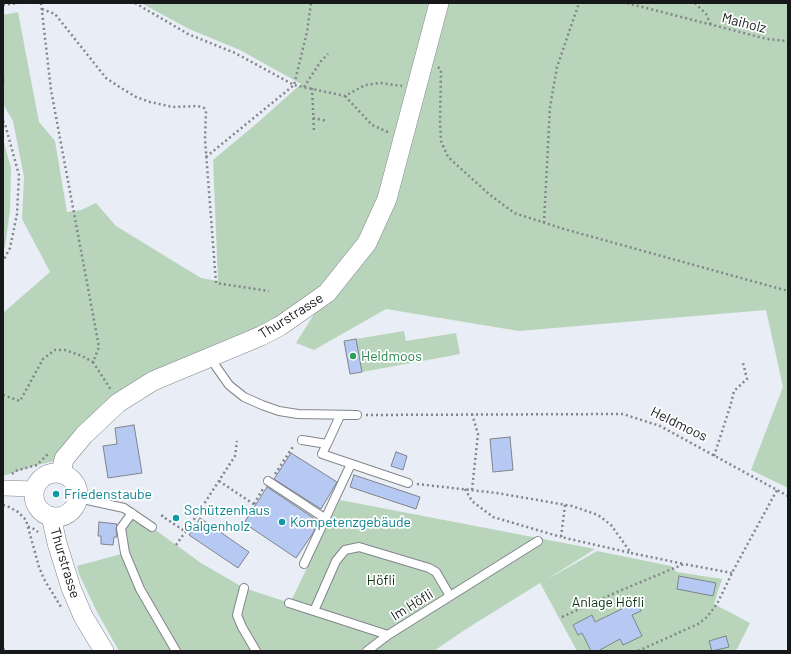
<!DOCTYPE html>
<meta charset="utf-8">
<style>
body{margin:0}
#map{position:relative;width:791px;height:654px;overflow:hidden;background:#e9edf5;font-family:Barlow,sans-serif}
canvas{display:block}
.frame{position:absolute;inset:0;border:4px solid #16181a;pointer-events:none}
</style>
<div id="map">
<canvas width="791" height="654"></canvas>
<div class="frame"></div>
</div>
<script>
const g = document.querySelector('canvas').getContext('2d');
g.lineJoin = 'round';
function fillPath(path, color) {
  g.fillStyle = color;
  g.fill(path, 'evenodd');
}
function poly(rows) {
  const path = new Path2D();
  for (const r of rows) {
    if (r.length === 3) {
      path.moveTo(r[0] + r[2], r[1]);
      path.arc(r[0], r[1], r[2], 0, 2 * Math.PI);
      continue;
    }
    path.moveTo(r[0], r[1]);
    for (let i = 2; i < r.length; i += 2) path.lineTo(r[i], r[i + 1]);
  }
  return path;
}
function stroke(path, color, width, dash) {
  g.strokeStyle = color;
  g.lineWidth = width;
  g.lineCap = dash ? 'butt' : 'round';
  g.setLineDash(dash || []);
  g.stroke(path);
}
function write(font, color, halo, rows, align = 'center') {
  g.font = font + ' Barlow,sans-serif';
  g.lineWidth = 3.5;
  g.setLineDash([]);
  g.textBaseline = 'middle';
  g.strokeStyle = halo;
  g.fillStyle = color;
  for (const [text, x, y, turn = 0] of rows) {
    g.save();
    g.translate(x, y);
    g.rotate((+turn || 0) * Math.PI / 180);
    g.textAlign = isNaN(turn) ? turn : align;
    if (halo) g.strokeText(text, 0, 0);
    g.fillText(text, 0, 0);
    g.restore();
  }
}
const green = poly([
 [141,3,788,3,788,488,751,470,783,387,766,310,519,331,386,309,314,350,296,343,326,295,153,381,64,459,37,465,3,476,3,313,50,272,22,219,24,177,13,121,3,104,3,15,18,12,39,122,55,141,67,212,81,210,96,203,116,226,201,278,218,281,213,160,256,124,301,84,240,50,189,29],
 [3,139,11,168,10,210,5,247,3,250],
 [404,331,406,341,456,333,460,354,362,372,356,339],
 [340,500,595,549,546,580,597,551,671,566,677,572,722,579,714,604,750,623,737,649,733,651,577,651,540,583,463,631,434,651,119,651,96,610,79,574,77,566,125,553,121,528,132,513,201,563,244,588,290,603]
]);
const building = poly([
 [356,339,362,372,350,374,344,341,356,339],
 [134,425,142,473,108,478,103,446,117,444,115,428,134,425],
 [510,437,513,470,493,472,490,439,510,437],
 [396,452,407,456,403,470,391,466,396,452],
 [291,453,337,482,321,509,274,479,291,453],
 [354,475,420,497,416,509,350,487,354,475],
 [267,487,318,521,313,533,296,558,244,523,267,487],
 [200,518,249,552,238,568,189,535,200,518],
 [99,522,117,524,116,529,117,537,114,537,113,545,101,544,101,536,98,536,99,522],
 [679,576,716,583,713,596,677,589,679,576],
 [636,602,641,611,632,615,642,636,623,645,620,639,598,651,591,651,582,633,578,635,573,625,592,615,595,622,636,602],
 [726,636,729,647,712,651,709,641,726,636]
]);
const path = poly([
 [41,3,51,90,99,347,93,362,111,390],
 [135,3,188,34,235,53,294,85,345,96,365,85,380,83,402,86],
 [627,3,767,39,788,41],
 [695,3,706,14,711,25],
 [3,5,18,3],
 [42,9,55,14,106,78,118,86,136,97,150,102,173,107,198,106,204,108,206,111,205,139,216,283,269,291],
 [438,67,441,70,440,123,441,141,448,157,489,194,514,213,564,229,788,291],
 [3,80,4,81],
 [304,87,321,61,328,54],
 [312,88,314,131],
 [345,96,372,125,390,133],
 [313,118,327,121],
 [3,121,5,124,19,175,17,214,10,248,3,261],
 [206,157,294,85,307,32,311,3],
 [544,223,550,107,557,67,579,3],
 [3,395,20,401,43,359,55,350,65,350,82,356,93,362],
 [472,414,478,434,472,490],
 [366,415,623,414,660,426,788,496],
 [714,456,730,407,734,391,747,379,743,363],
 [12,474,15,471,37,465,48,454],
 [275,474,294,445],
 [219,481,255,505],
 [417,484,497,493,572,506,598,515,611,525,631,553,684,564],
 [465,489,472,501,493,517,561,537],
 [254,504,263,489],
 [3,505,9,507,18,512,26,520,39,567,44,579,61,607],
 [565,505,561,537,631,553],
 [163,515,162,516,186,532],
 [191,524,235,456,237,441],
 [28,527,31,527,38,532],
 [176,545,186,531],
 [562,617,617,592,684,564,732,573],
 [3,648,5,651],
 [638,651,698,624,707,617,717,604,734,569,777,490]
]);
const service = poly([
 [210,358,229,385,244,397,262,405,279,411,298,414,357,415],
 [302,440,327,444,339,418,339,415],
 [327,444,322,454,408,483],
 [268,481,326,519],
 [78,498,124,508,152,527],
 [132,513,121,528,125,553,140,589,176,651],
 [304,564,351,464],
 [244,588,237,615,242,627,256,651],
 [289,603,388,635,538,541],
 [314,611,336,561,345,550,359,547,429,568,436,572,450,596],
 [367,651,388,635]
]);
const minor = poly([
 [3,488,35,489]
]);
const tertiary = poly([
 [56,495,22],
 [61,474,64,459,84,435,118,403,153,381,261,336,280,326,327,293,367,243,387,199,439,3],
 [51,516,57,543,71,588,83,616,104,651]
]);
const markers = [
 [353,356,4,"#2e9e5b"],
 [56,494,4,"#0f9aa8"],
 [176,518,4,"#0f9aa8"],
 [282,522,4,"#0f9aa8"]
];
const streetNames = [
 ["Maiholz",744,23,14],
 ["Thurstrasse",291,316,-32],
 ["Heldmoos",679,424,26],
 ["Thurstrasse",65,563,73],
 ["Im Höfli",412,605,-32]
];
const leisureNames = [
 ["Heldmoos",361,356]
];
const cultureNames = [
 ["Friedenstaube",64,494],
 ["Schützenhaus",184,510],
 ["Galgenholz",184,526],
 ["Kompetenzgebäude",290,522]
];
const parkNames = [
 ["Höfli",381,580],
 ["Anlage Höfli",608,602]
];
fillPath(green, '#b8d5bb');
fillPath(building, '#b6c9f3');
stroke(building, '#80838a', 1);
stroke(service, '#82858d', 10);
stroke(minor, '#82858d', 16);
stroke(tertiary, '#82858d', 20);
stroke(path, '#82858a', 2.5, [2, 3]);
stroke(service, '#fff', 8);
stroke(minor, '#fff', 15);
stroke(tertiary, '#fff', 19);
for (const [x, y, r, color] of markers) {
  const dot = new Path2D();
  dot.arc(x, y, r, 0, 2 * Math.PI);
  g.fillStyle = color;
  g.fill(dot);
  stroke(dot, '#fff', 1.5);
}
write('14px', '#16181a', '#fff', streetNames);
write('14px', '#27864d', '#fff', leisureNames, 'left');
write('14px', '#0d838f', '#fff', cultureNames, 'left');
write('14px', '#093413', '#fff', parkNames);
</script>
